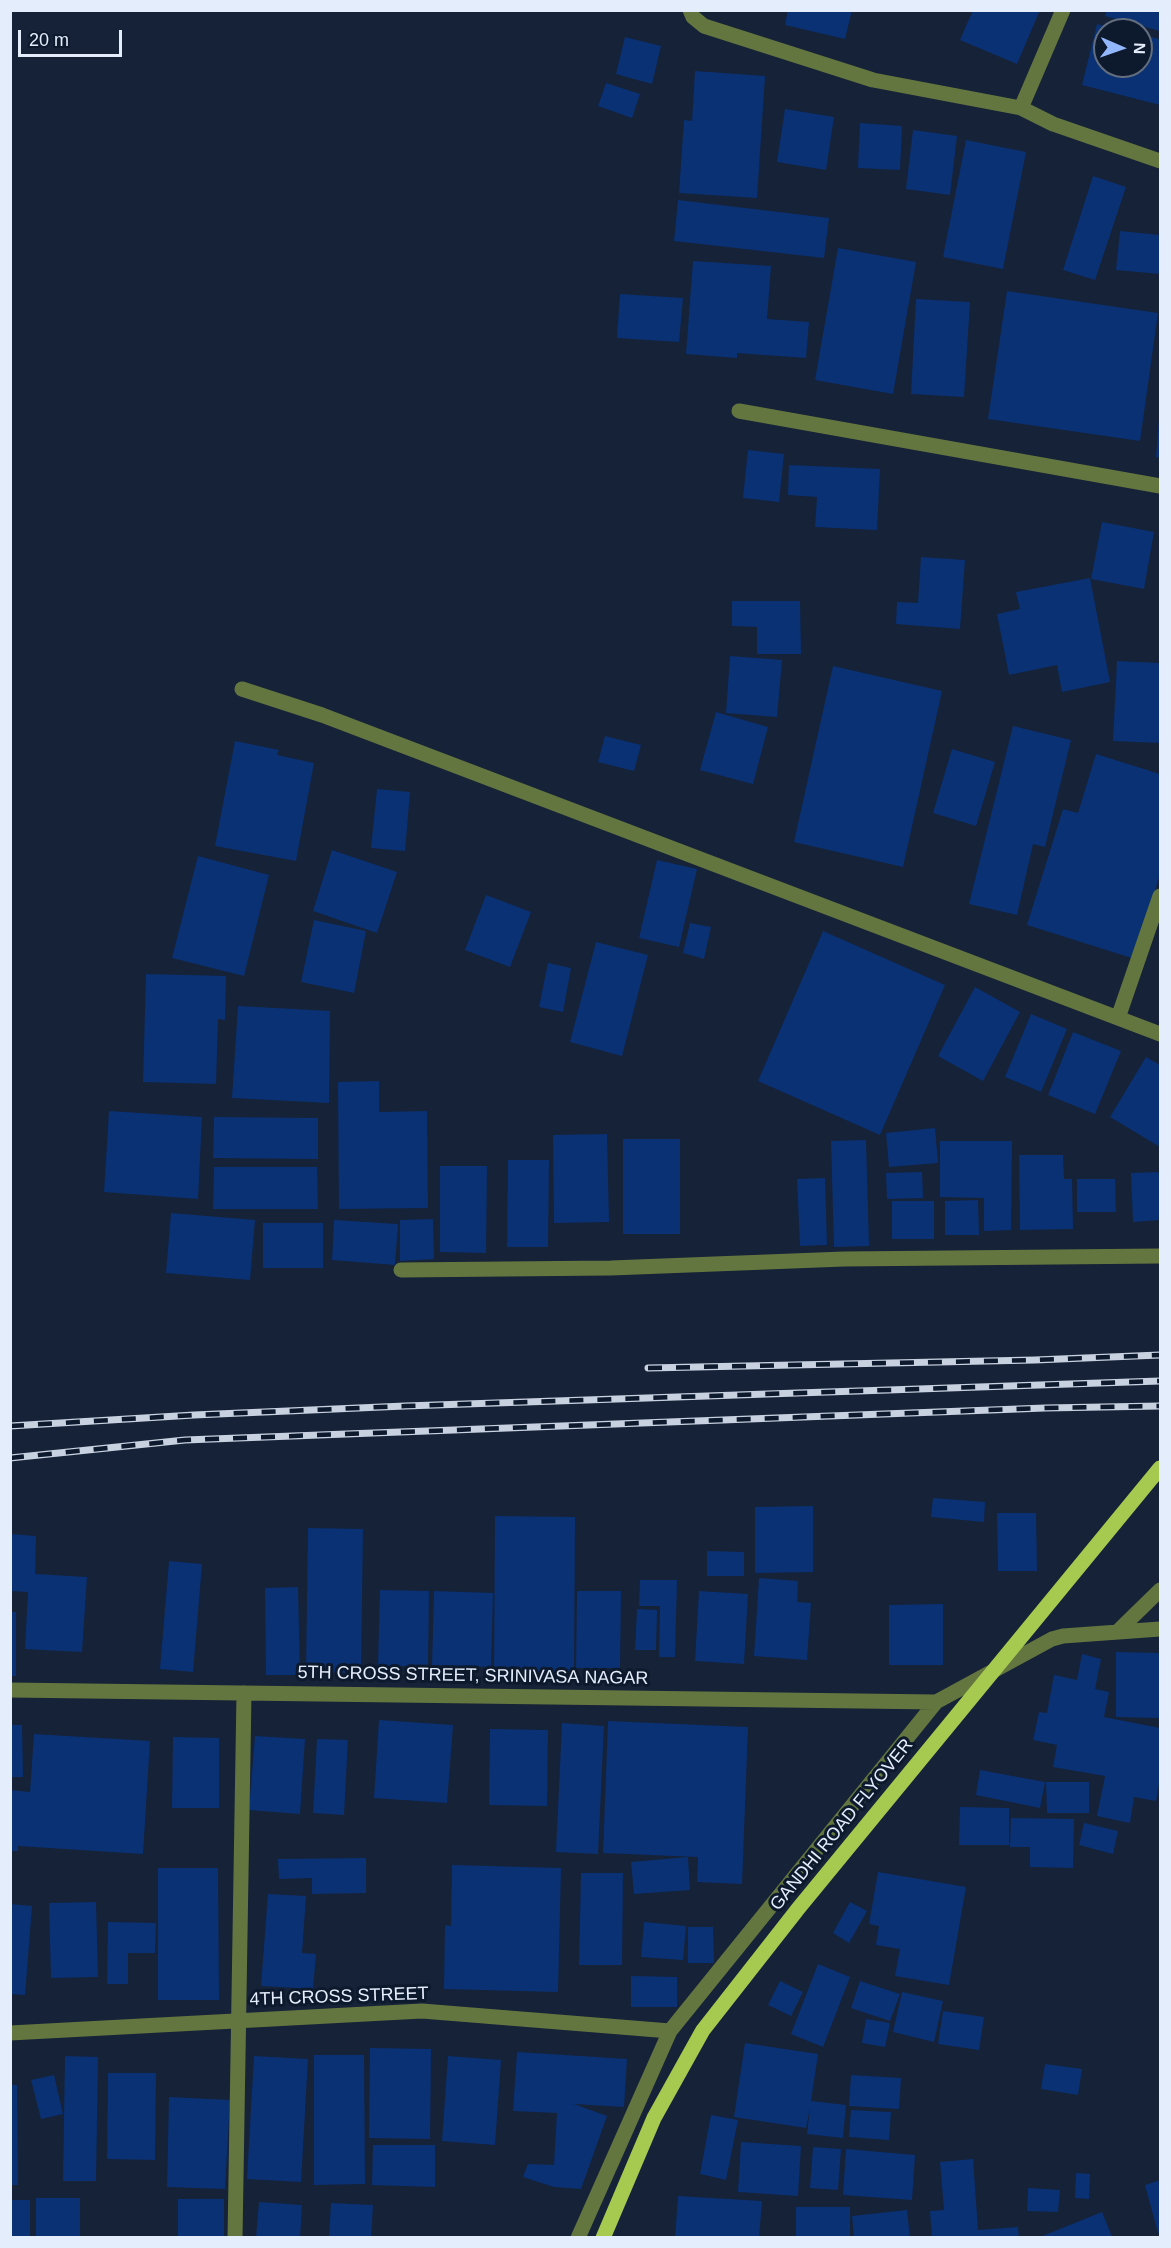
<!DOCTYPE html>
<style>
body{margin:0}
#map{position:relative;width:1171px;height:2248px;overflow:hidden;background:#162237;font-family:Helvetica,sans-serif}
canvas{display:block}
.frame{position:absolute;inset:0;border:12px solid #e4edfb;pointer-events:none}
.north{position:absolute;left:1093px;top:18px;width:60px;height:60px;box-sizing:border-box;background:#0d192d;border:2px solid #636e7f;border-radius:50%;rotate:92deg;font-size:16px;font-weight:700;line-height:24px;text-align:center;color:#e4edfb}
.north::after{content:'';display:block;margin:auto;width:21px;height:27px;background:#93b7fd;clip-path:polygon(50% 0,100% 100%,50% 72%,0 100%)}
.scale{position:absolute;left:18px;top:30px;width:104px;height:27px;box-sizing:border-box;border:3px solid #e4edfb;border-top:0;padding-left:8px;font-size:18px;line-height:21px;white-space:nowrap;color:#e4edfb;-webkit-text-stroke:4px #0d192d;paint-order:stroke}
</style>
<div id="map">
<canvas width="1171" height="2248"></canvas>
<div class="frame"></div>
<div class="north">N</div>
<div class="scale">20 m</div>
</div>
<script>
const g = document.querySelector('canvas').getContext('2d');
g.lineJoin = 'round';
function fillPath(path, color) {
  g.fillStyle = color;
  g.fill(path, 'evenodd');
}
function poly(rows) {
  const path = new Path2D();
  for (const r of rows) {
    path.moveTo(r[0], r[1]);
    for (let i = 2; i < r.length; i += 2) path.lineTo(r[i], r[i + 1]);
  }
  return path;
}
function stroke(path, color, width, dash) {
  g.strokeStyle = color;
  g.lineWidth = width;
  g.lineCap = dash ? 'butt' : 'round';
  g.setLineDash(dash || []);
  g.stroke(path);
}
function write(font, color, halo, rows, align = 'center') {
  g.font = font + ' Helvetica,sans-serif';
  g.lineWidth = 6;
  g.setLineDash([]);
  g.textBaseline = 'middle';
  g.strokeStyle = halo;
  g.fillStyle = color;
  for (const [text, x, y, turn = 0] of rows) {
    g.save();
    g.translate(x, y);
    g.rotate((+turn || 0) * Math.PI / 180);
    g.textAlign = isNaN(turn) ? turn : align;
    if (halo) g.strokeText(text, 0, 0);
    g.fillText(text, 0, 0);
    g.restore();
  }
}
const building = poly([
 [788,10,852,10,845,39,785,25],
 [973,10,1040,10,1017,64,960,40],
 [1107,10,1160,10,1160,31,1105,16],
 [1097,24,1118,29,1105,30,1105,66,1141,66,1141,35,1160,39,1160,105,1082,85],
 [625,37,661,46,652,84,616,74],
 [695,71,765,76,757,198,679,193,684,120,692,121],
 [606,83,640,94,632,118,598,106],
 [785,109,834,117,826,170,777,162],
 [860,123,902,126,900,170,858,168],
 [913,130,957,136,950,195,906,189],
 [966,140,1026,152,1003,269,943,257],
 [1093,176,1126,187,1095,280,1063,270],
 [678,200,829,218,824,258,674,241],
 [1120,231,1160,235,1160,274,1116,270],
 [838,248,916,262,893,394,815,380],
 [693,261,771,266,767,319,809,322,806,358,737,353,737,358,686,354],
 [1007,291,1158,313,1140,441,988,419],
 [620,294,683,298,679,342,617,338],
 [916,299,970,302,964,397,911,394],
 [1159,419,1160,419,1160,458,1156,457],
 [748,450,784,454,779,502,743,498],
 [789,465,880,469,877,530,815,527,817,497,788,495],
 [1102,522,1154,532,1144,589,1091,579],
 [921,557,965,560,960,629,896,624,897,602,918,603],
 [1090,578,1110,682,1062,692,1057,665,1009,675,997,614,1020,609,1016,592],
 [732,601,800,601,801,654,757,654,757,627,732,626],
 [730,656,782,660,777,717,726,713],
 [1117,661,1160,663,1160,743,1113,741],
 [833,666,942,691,903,867,794,842],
 [716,712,768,727,753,784,700,770],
 [1013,726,1071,740,1045,847,1033,844,1017,915,969,904],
 [605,736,641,745,634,771,598,762],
 [235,741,279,750,277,755,314,763,296,861,215,846],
 [952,749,995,762,976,826,933,813],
 [1096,754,1160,774,1160,874,1135,959,1027,925,1063,809,1078,813],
 [377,789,410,792,405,851,371,848],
 [332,850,397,872,377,933,313,911],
 [198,856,269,875,244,976,172,958],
 [657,860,697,869,679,947,639,938],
 [486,895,531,912,510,967,465,950],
 [314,920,366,931,354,993,301,982],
 [690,923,711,927,704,959,683,953],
 [823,931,945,985,880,1135,758,1081],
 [596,942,648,955,622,1056,570,1042],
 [548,963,571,968,563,1012,539,1007],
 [146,974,226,976,225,1020,218,1019,216,1084,143,1082],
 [975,987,1020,1012,983,1081,938,1056],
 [238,1006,330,1011,329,1103,232,1098],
 [1031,1014,1067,1029,1041,1092,1005,1077],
 [1073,1032,1121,1051,1095,1114,1048,1095],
 [1146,1057,1160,1065,1160,1147,1110,1117],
 [379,1081,379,1112,427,1111,428,1208,339,1209,338,1082],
 [109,1111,202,1117,198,1199,104,1192],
 [214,1117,318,1118,318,1159,213,1158],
 [935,1128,938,1163,889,1167,886,1133],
 [607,1134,609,1222,554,1223,553,1135],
 [623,1139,680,1139,680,1234,623,1234],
 [866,1140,869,1246,834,1247,831,1141],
 [940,1141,1012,1141,1011,1230,984,1231,984,1198,940,1197],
 [1019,1155,1063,1155,1064,1179,1072,1179,1073,1229,1020,1230],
 [508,1160,549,1160,548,1247,507,1247],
 [440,1166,487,1166,486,1253,440,1252],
 [214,1167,317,1167,318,1209,213,1209],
 [922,1172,923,1198,887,1199,886,1173],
 [1160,1172,1160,1220,1133,1222,1131,1173],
 [825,1178,827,1245,800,1246,797,1179],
 [1077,1179,1115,1179,1116,1212,1077,1212],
 [978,1200,979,1235,945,1235,945,1201],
 [892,1201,934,1201,934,1239,892,1239],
 [171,1213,255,1220,250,1280,166,1273],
 [433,1219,434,1259,400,1261,400,1220],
 [334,1220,398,1224,395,1265,332,1260],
 [263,1223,323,1223,323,1268,263,1268],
 [933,1498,985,1502,984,1522,931,1517],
 [813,1506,813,1572,755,1573,755,1507],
 [997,1513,1036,1513,1037,1571,998,1571],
 [495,1516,575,1517,574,1672,494,1671],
 [308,1528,363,1529,361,1673,306,1672],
 [10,1534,36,1536,35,1574,87,1577,82,1652,25,1649,28,1592,10,1591],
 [707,1551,744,1552,744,1576,707,1576],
 [169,1561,202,1564,193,1672,160,1669],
 [759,1578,798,1581,797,1602,811,1603,807,1660,754,1656],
 [640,1580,677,1580,675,1657,659,1657,660,1606,639,1606],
 [298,1587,300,1675,266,1675,265,1588],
 [380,1590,429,1591,428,1666,378,1666],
 [434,1591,493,1593,491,1667,432,1665],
 [577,1591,621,1591,620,1668,576,1668],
 [699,1591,748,1594,744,1664,695,1661],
 [943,1604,943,1665,889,1665,889,1605],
 [637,1609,657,1610,656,1650,635,1650],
 [10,1612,16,1612,16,1676,10,1676],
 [1116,1652,1160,1653,1160,1718,1116,1717],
 [1082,1654,1101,1659,1095,1689,1109,1692,1104,1717,1160,1728,1160,1779,1156,1801,1134,1797,1130,1823,1097,1816,1105,1776,1053,1767,1057,1745,1033,1740,1039,1712,1047,1713,1054,1675,1077,1680],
 [379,1720,453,1725,447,1803,374,1798],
 [608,1721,748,1727,742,1884,697,1882,698,1857,603,1853],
 [562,1723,604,1726,598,1854,556,1852],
 [10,1725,22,1725,23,1777,10,1777],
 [490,1729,548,1730,547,1806,489,1805],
 [34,1734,150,1741,143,1854,18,1846,18,1851,10,1851,10,1790,30,1792],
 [255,1736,305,1739,300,1814,249,1810],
 [173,1737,219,1738,219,1808,172,1808],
 [317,1739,348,1740,344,1815,313,1813],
 [980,1770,1045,1782,1040,1808,976,1795],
 [1046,1782,1089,1782,1089,1813,1047,1813],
 [960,1807,1009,1808,1009,1845,959,1845],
 [1011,1818,1074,1819,1073,1868,1030,1867,1030,1847,1010,1847],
 [1084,1823,1118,1831,1113,1854,1079,1845],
 [688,1857,690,1890,634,1894,631,1862],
 [366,1858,366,1893,312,1894,312,1878,279,1879,278,1859],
 [452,1865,561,1868,558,1992,444,1989,445,1925,451,1926],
 [158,1868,218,1868,219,2000,158,2000],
 [878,1872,966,1887,949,1985,895,1976,900,1949,876,1945,879,1926,869,1924],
 [581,1873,623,1873,622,1965,579,1965],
 [268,1894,306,1896,302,1953,316,1954,313,1989,261,1986],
 [96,1902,98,1977,51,1978,49,1903],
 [850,1902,867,1911,849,1943,833,1933],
 [10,1904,32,1906,25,1995,10,1994],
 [108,1922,156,1923,155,1953,128,1953,128,1984,107,1984],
 [644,1922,686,1926,683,1960,641,1957],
 [688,1927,713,1927,714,1963,688,1963],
 [818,1964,850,1977,823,2047,791,2034],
 [631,1976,677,1977,677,2007,631,2007],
 [780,1981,803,1992,791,2016,768,2005],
 [860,1981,900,1994,890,2021,851,2008],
 [902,1992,943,2001,934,2042,893,2032],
 [943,2011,984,2017,979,2050,938,2044],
 [866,2019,890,2023,885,2047,862,2043],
 [745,2043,818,2054,811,2101,846,2105,843,2138,807,2134,810,2108,806,2128,734,2117],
 [370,2048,431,2049,430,2139,369,2138],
 [517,2052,627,2059,624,2107,574,2104,607,2116,581,2189,554,2187,523,2177,528,2164,554,2165,557,2113,513,2111],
 [314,2055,364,2055,365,2184,314,2185],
 [65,2056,98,2057,96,2181,63,2181],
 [254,2056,308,2059,301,2182,247,2179],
 [448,2056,501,2060,495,2145,442,2141],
 [1045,2064,1082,2069,1078,2095,1041,2089],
 [108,2073,156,2073,155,2160,107,2159],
 [54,2075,63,2114,41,2119,31,2080],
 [851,2075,901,2078,899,2109,849,2106],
 [10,2085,17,2085,18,2185,10,2185],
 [169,2097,230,2100,225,2189,167,2187],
 [851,2110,891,2112,889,2140,849,2137],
 [711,2115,738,2120,726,2180,700,2174],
 [741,2142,801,2146,798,2196,738,2192],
 [373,2145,435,2145,435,2187,372,2185],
 [813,2147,841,2149,838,2190,810,2188],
 [846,2149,915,2155,912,2200,843,2195],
 [973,2159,978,2230,1018,2227,1019,2238,932,2238,930,2211,944,2210,940,2162],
 [1076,2173,1090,2174,1089,2199,1075,2198],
 [1160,2180,1160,2233,1158,2233,1145,2185],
 [1028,2188,1060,2190,1058,2212,1027,2211],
 [678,2196,762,2201,759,2238,675,2238],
 [36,2198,80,2198,80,2238,36,2238],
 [178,2199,224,2199,224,2238,178,2238],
 [10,2200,30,2200,30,2238,10,2238],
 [259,2202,302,2205,300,2238,256,2238],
 [331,2203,373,2205,371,2238,329,2238],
 [796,2207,850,2207,850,2238,796,2238],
 [907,2210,910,2238,854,2238,852,2216],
 [1102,2212,1112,2237,1040,2237]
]);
const minor = poly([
 [690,10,693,17,704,26,873,80,1021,108],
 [1063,10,1021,108,1053,124,1160,161],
 [739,411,1160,486],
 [242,689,322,715,1160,1034],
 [1118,1018,1160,896],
 [401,1270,611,1268,844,1259,1160,1256],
 [1117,1632,1160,1590],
 [10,1690,936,1702],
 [10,2033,422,2011,670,2031],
 [235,2238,244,1693],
 [578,2238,670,2031,936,1702,1052,1639,1063,1636,1160,1629]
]);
const rail = poly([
 [648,1368,1035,1360,1160,1355],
 [10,1426,194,1415,405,1406,1160,1381],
 [10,1458,185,1440,1045,1408,1160,1406]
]);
const majorBridge = poly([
 [603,2238,654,2118,703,2030,797,1910,1160,1468]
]);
const streetNames = [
 ["5TH CROSS STREET, SRINIVASA NAGAR",473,1676,1],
 ["GANDHI ROAD FLYOVER",842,1825,-51],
 ["4TH CROSS STREET",339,1997,-2]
];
fillPath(building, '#0a3173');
stroke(minor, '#64763f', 15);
stroke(rail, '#c7d1e0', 7);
stroke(rail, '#0d192d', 4.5, [14]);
stroke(majorBridge, '#a6ca50', 15);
write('18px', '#e4edfb', '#0d192d', streetNames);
</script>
